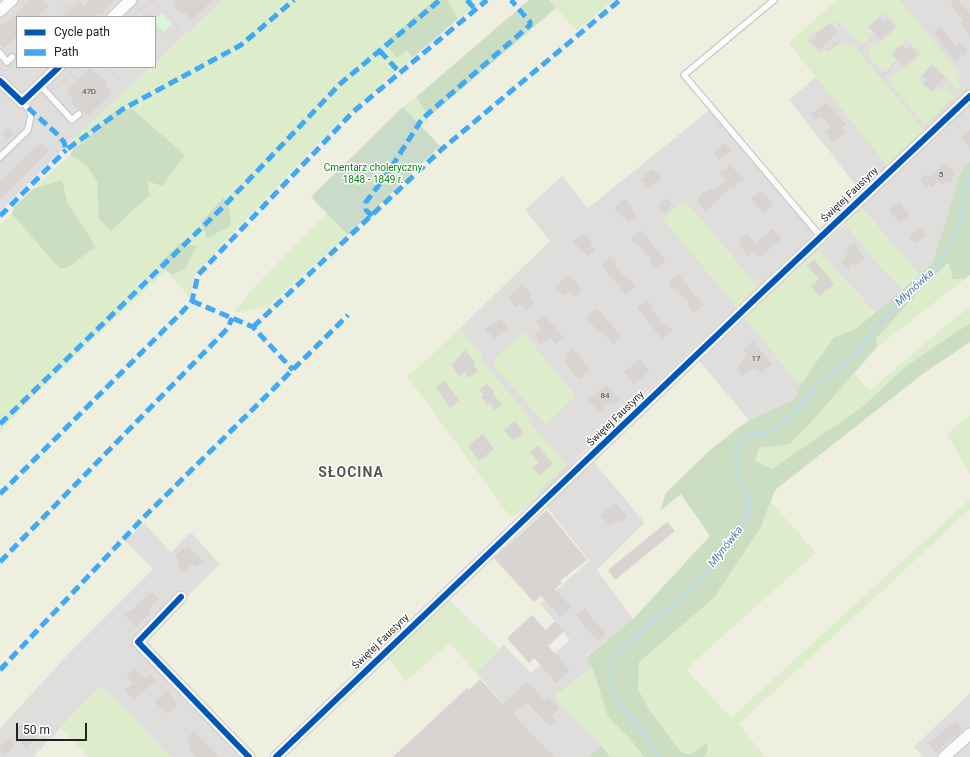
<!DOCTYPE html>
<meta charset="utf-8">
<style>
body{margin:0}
#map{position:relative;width:970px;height:757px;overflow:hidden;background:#f0eeeb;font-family:Roboto,sans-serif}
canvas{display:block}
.legend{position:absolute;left:16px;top:16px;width:140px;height:52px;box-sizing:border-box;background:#fff;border:1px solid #a7a7a7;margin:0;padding:5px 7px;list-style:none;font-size:12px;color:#222}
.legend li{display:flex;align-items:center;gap:8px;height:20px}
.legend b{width:20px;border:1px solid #a7a7a7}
.scale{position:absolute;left:16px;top:723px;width:71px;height:18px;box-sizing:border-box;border:2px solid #222;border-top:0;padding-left:5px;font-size:12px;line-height:14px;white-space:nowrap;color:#222;-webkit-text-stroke:3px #fff;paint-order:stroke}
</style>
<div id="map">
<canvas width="970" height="757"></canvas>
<ul class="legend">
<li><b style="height:5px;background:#0057b8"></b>Cycle path</li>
<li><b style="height:5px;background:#3fa9f5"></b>Path</li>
</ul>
<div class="scale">50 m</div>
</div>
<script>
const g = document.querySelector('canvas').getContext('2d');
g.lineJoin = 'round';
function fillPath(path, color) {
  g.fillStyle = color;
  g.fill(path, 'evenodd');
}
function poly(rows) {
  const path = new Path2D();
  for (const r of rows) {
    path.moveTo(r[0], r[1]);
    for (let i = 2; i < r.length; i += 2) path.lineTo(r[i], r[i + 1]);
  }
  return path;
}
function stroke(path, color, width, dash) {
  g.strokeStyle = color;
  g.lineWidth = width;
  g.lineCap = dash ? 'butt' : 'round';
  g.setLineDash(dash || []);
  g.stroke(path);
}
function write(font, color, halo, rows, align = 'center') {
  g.font = font + ' Roboto,sans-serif';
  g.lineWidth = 3;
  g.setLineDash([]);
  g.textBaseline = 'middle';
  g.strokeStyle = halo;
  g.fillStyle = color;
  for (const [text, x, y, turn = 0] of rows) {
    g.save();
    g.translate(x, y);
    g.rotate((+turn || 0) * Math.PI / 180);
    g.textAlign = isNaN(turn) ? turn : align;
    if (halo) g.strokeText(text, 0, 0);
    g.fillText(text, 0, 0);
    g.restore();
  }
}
const residential = poly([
 [0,0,223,0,155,63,155,17,17,17,17,67,151,67,66,146,0,211],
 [837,0,970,0,970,161,961,171,933,262,920,275,860,206,866,199,789,100,789,43],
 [709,110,814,234,575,460,584,471,594,462,645,523,598,570,633,619,585,657,592,667,554,697,601,745,589,757,550,757,476,673,504,645,531,673,570,640,540,604,589,561,539,497,511,518,431,356,549,241,525,210,562,175,588,208],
 [846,224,876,262,904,290,874,312,850,285,791,272],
 [745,318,797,381,804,383,793,400,749,420,699,361],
 [144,523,191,532,220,564,144,640,242,757,171,757,101,686,33,757,0,757,0,728,69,653,153,569,125,541],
 [970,693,970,729,939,757,923,757,914,747],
 [970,740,970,757,950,757]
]);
const farmland = poly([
 [491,0,516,0,521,6,403,107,311,197,327,213,259,282,234,313,267,307,348,235,440,146,422,127,429,117,556,8,577,31,614,0,651,0,657,8,667,0,837,0,789,43,816,77,789,100,861,192,814,234,709,110,588,208,562,176,525,210,550,241,431,356,407,376,511,518,267,757,253,757,144,640,220,564,191,532,171,552,144,523,125,541,153,569,69,653,0,728,0,432,31,399,166,270,194,302,201,278,357,113],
 [970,275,970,308,956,317,870,390,854,373,877,347],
 [970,342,970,415,947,435,970,474,970,499,731,718,686,669,816,553,771,502,775,490,924,373],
 [699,361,749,420,660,510,681,494,711,536,633,619,597,570,645,522,594,462],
 [546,506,589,561,540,604,565,634,526,668,456,594],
 [970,509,970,693,914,746,923,757,762,757,764,756,739,724],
 [450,643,550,757,285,757,388,657,405,682],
 [61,728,89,757,33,757]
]);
const grass = poly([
 [223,0,434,0,384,43,407,50,412,58,341,120,230,236,194,276,190,298,171,275,185,269,159,264,166,270,31,399,0,432,0,224,12,214,59,268,96,245,68,204,62,181,33,189,70,155,87,166,97,181,99,198,111,231,138,207,84,142,73,149,70,142,151,67,155,67,155,63],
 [447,0,472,0,475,4,481,1,458,19],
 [549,0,614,0,577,31],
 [837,0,900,0,961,75,957,79,961,85,958,91,933,64,921,75,920,81,932,93,944,87,954,97,925,125,890,83,892,76,897,72,900,73,921,54,907,39,891,54,896,60,891,64,891,68,883,72,868,56,870,48,875,44,877,46,898,27,885,12,868,26,873,33,868,37,870,39,864,44,860,44,838,21,835,23,839,31,831,22,817,32,815,30,806,39,820,53,826,50,828,52,841,43,855,47,926,133,888,167,789,43],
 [416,97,429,117,422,127,403,107],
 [685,200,760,289,738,309,663,219],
 [860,206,920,275,904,290,876,262,846,224,844,221],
 [327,213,348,235,267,307,233,313,259,282],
 [818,249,874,312,854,330,834,337,808,374,804,383,797,381,745,318,746,314],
 [949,263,952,279,965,279,877,347,876,339,921,289],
 [970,308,970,323,906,366,862,407,772,469,755,461,759,448,790,444,813,420,854,373,870,390,956,317],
 [460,328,483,357,481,359,529,417,528,420,567,465,537,493,538,496,511,518,407,376,431,356],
 [524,333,576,396,546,425,495,367,495,358],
 [970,415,970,474,947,434],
 [970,499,970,509,739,724,764,756,762,757,704,757,708,750,707,743,689,755,681,753,650,711,638,689,639,662,714,598,761,527,771,502,816,553,686,669,731,718],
 [448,599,500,650,476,673,450,643,405,682,388,657],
 [592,667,608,717,631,740,644,757,610,757,601,745,554,697],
 [101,686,171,757,89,757,61,728]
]);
const forest = poly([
 [434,0,447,0,458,19,412,58,407,50,397,58,384,43],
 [529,0,549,0,556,8,429,117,416,97],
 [132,109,185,155,162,186,147,181,150,195,111,231,99,219,97,181,87,166,70,155,73,149,84,142,116,111],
 [970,161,970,275,965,279,952,279,951,270,948,263,921,289,876,339,877,347,813,420,790,444,759,448,755,461,772,469,862,407,906,366,970,323,970,342,924,373,775,490,761,527,714,598,639,662,638,689,650,711,681,752,689,755,707,743,708,750,704,757,644,757,631,740,608,717,592,667,585,658,633,619,710,536,681,494,660,511,666,493,711,449,749,420,793,400,808,374,834,337,854,330,920,275,928,277,921,274,933,262,961,171],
 [62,180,68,204,96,246,67,268,59,268,12,214,14,207,33,189],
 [224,197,229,210,231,226,207,238,201,222],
 [180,243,197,246,185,269,171,275,159,264],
 [601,745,610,757,589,757]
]);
const cemetery = poly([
 [403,107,440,146,348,235,311,197]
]);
const park = poly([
 [162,13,172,24,163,32,155,23,155,19]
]);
const stream = poly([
 [658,757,644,735,616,698,610,676,611,661,619,650,630,643,644,628,681,599,702,578,747,521,748,495,739,475,735,459,738,447,747,434,769,433,794,413,803,403,805,395,812,394,816,385,856,356,862,344,870,338,874,326,883,321,889,312,913,292,938,268,960,224,964,189,970,176]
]);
const building = poly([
 [29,0,42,0,48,7,37,17,17,17,17,36,4,48,0,44,0,26,5,22,6,24,24,7,23,6],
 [90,0,114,0,101,15,99,13,95,17,63,17,80,2,83,6],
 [173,0,213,0,192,20,184,12,182,14,174,6,177,4],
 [954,0,959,0,970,14,970,36,960,23,963,21,950,3],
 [879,18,883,22,888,18,895,27,881,40,869,27],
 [830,23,838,32,819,50,811,41,817,35,816,34],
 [940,27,956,46,960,42,968,51,956,61,933,32],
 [902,45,906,49,910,46,918,54,904,67,892,54],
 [932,65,945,77,932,91,923,83,927,80,922,76],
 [90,68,107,83,105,85,112,93,88,116,80,108,78,110,71,102,73,99,66,91],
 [827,102,846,125,842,128,845,132,833,142,825,132,831,128,821,116,816,120,811,114],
 [8,127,14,133,8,139,2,133],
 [970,130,970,148,961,138],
 [42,143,50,150,0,199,0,181,37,145,39,146],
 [725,143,731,150,719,160,713,153],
 [945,163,955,174,952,176,951,182,945,182,942,185,939,181,932,187,929,184,925,187,919,179,926,174,928,177],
 [730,165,744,179,733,188,731,186,706,212,696,200,703,192,706,192,710,189,711,191,726,180,720,173],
 [652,169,656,173,659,173,661,179,648,189,641,180,646,177,644,175],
 [762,191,773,205,763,214,752,200,752,197],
 [667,198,673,205,664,212,658,206],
 [625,199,633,209,631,210,636,216,629,222,624,216,622,218,614,208],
 [899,202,909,215,899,223,889,210],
 [920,228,926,235,915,244,909,237],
 [773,229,781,239,760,257,754,251,748,256,738,243,747,233,755,243],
 [641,230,666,261,656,269,650,262,652,260,639,245,637,246,631,239],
 [584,233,592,243,590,245,595,250,588,256,573,242],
 [854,243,864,258,855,266,853,264,848,269,841,261,850,253,846,249],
 [610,256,617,264,615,265,628,281,630,279,636,286,626,295,601,265],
 [814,259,834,284,819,296,811,286,819,279,807,266],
 [569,274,582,291,575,297,570,291,563,296,555,286],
 [678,274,703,305,693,313,687,306,689,304,676,288,674,290,668,283],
 [522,283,532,295,530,297,535,303,526,311,521,304,516,308,508,298],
 [647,300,653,307,651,309,664,325,666,323,672,330,662,339,637,308],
 [597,308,622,337,613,344,602,332,600,334,586,317],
 [544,315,564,338,556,344,550,337,541,344,534,335,542,329,536,322],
 [501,319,508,328,494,339,485,329],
 [753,341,772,364,761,373,755,368,742,376,736,368,748,355,743,349],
 [573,349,590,369,579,379,564,362,569,358,566,355],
 [465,350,475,363,473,364,478,371,469,378,464,372,459,376,451,365],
 [640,359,650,371,634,384,624,372],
 [444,381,459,400,450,408,436,387],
 [487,384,495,392,493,394,502,405,495,410,490,403,488,405,481,397,483,395,479,390],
 [606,385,620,400,613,406,610,402,599,412,588,399],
 [515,421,524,433,513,441,504,430],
 [483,434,494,449,479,461,468,446],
 [538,446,553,464,539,475,533,468,539,463,530,452],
 [615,503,627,516,621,522,619,520,616,523,615,521,610,525,600,515],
 [547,510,587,560,560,581,562,583,555,589,571,607,560,617,541,596,534,602,494,558],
 [667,522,675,531,615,580,608,570],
 [189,547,203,561,196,567,192,564,184,572,177,565,180,562,175,556,183,548,185,551],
 [151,592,159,599,148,610,150,613,136,627,125,615,131,610,132,611],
 [585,608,605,634,598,641,575,615],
 [532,615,546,630,555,621,564,631,548,646,570,670,556,683,534,658,529,663,507,638],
 [135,668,145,679,150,674,156,681,134,699,125,690,133,683,126,677],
 [480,679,503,704,527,681,545,701,549,697,559,708,551,716,556,721,550,727,526,702,513,714,554,757,393,757,467,688,469,690],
 [167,690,175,699,174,700,177,704,167,714,155,702],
 [956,721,963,729,936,753,928,743],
 [22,723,37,737,27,748,20,741,16,730],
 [194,731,219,757,196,757,188,749,192,745,186,739],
 [8,738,15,744,5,755,0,750,0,747]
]);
const path = poly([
 [61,0,74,14],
 [154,0,178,27,166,38,155,27],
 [22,3,25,0],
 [138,8,146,17],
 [13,12,16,15],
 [60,17,77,1,79,3],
 [132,17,151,0],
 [148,17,159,6],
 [828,49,840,41],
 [860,49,870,40],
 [108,67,121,82],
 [70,72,82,86],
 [882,76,893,66],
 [53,89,77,67]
]);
const service = poly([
 [774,0,684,75,821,237],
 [0,53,7,62,12,57],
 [40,85,72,120,79,114],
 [0,157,28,130,31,115,28,108,22,102]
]);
const minor = poly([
 [0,11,12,0],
 [113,17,131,0],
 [0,81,22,102,59,67],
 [181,597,138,642,249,757],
 [276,757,755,299,970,96],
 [944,757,970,734]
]);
const quiet = poly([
 [467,0,475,9],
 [380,51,400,73],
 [28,108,56,133,64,142,66,150,123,109,241,45,294,0],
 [0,216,66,150],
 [372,216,366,210,366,202,385,177,422,119,530,25,530,22,511,0],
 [192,301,253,327,293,370],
 [253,327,442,149,620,0],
 [0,424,223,207,340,84,440,0],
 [0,494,183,311,192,301,198,275,353,112,487,0],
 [0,562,228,328,232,318],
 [0,670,144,517,348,315]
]);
const cycleway = poly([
 [0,81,22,102,59,67],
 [181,597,138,642,249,757],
 [276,757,755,299,970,96]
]);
const numberNames = [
 ["47D",89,92],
 ["5",941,175],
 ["17",756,359],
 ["84",605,396]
];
const parkNames = [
 ["Cmentarz choleryczny",373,168],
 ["1848 - 1849 r.",373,180]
];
const streetNames = [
 ["Świętej Faustyny",850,195,-44],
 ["Świętej Faustyny",616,419,-44],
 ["Świętej Faustyny",381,642,-44]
];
const waterNames = [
 ["Młynówka",915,288,-43],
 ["Młynówka",726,547,-52]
];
const districtNames = [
 ["SŁOCINA",351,473]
];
fillPath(residential, '#dfdedc');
fillPath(farmland, '#efefdf');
fillPath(grass, '#ddeccb');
fillPath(forest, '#cbdec1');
fillPath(cemetery, '#cadbca');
fillPath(park, '#daf5da');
stroke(stream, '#bfdbe3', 3);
fillPath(building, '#d7d4d2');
stroke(service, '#c9c8c7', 8);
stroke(minor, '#c9c8c7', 13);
stroke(path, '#dccecd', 1.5, [2, 2]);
stroke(service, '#fdfcfc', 5.5);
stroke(minor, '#fdfcfc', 11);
stroke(quiet, '#3fa9f5', 5, [10, 5]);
stroke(cycleway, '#0057b8', 6);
write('8px', '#4f4e4e', null, numberNames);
write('10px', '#0c8416', '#fff', parkNames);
write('10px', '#222', '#fff', streetNames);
write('italic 11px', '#4a7aab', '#fff', waterNames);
g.letterSpacing = '1px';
write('bold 14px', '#555', '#fff', districtNames);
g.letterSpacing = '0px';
</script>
